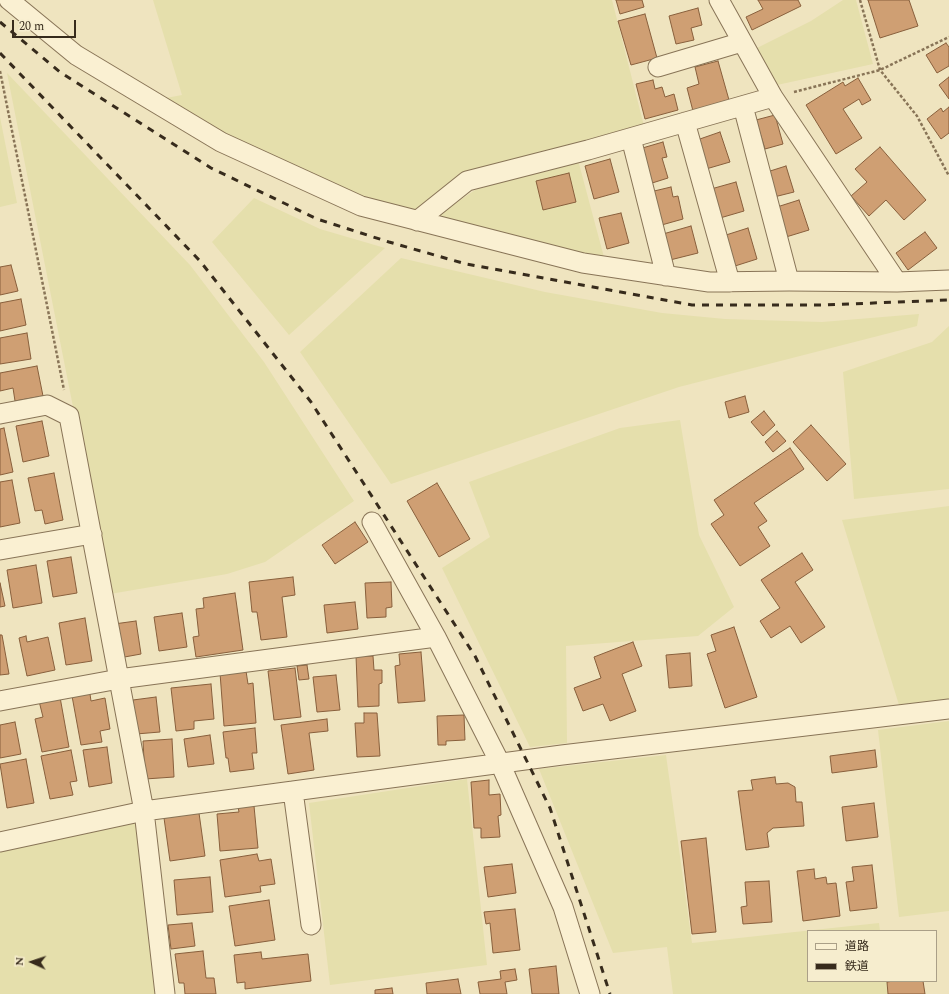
<!DOCTYPE html>
<meta charset="utf-8">
<style>
body{margin:0}
#map{position:relative;width:949px;height:994px;overflow:hidden;background:#efe4bf;font-family:Spectral,"Noto Sans JP",serif}
canvas{display:block}
.legend{position:absolute;left:807px;top:930px;width:130px;height:52px;box-sizing:border-box;background:#f6edce;border:1px solid #aa9f87;margin:0;padding:5px 7px;list-style:none;font-size:12px;color:#372b1c}
.legend li{display:flex;align-items:center;gap:8px;height:20px}
.legend b{width:20px;border:1px solid #aa9f87}
.north{position:absolute;left:12px;top:942px;width:40px;height:40px;-webkit-text-stroke:3px #f6edce;paint-order:stroke;rotate:273deg;font-size:11px;font-weight:700;line-height:16px;text-align:center;color:#372b1c}
.north::after{content:'';display:block;margin:auto;width:14px;height:18px;background:#372b1c;clip-path:polygon(50% 0,100% 100%,50% 72%,0 100%)}
.scale{position:absolute;left:12px;top:20px;width:64px;height:18px;box-sizing:border-box;border:2px solid #372b1c;border-top:0;padding-left:5px;font-size:12px;line-height:14px;white-space:nowrap;color:#372b1c;-webkit-text-stroke:3px #f6edce;paint-order:stroke}
</style>
<div id="map">
<canvas width="949" height="994"></canvas>
<ul class="legend">
<li><b style="height:5px;background:#faf0d2"></b>道路</li>
<li><b style="height:5px;background:#372b1c"></b>鉄道</li>
</ul>
<div class="north">N</div>
<div class="scale">20 m</div>
</div>
<script>
const g = document.querySelector('canvas').getContext('2d');
g.lineJoin = 'round';
function fillPath(path, color) {
  g.fillStyle = color;
  g.fill(path, 'evenodd');
}
function poly(rows) {
  const path = new Path2D();
  for (const r of rows) {
    path.moveTo(r[0], r[1]);
    for (let i = 2; i < r.length; i += 2) path.lineTo(r[i], r[i + 1]);
  }
  return path;
}
function stroke(path, color, width, dash) {
  g.strokeStyle = color;
  g.lineWidth = width;
  g.lineCap = dash ? 'butt' : 'round';
  g.setLineDash(dash || []);
  g.stroke(path);
}
const farmland = poly([
 [153,0,612,0,644,126,468,172,417,212,364,198,225,135,166,98,182,95],
 [843,0,856,0,873,64,777,85,757,48,811,21],
 [7,73,190,265,264,362,354,501,265,562,227,574,110,594],
 [0,117,17,203,0,207],
 [578,160,605,261,434,218,475,190],
 [254,198,320,229,385,248,289,335,212,242],
 [401,258,545,292,662,313,725,319,822,322,919,314,917,326,679,387,391,484,300,352],
 [949,326,949,489,854,499,843,372,932,342],
 [680,420,699,535,734,607,698,636,566,646,567,743,530,747,442,568,490,537,469,482,620,428],
 [949,506,949,699,899,705,842,520],
 [949,721,949,911,899,917,878,730],
 [666,755,692,943,879,923,880,931,808,931,808,981,887,981,888,994,673,994,667,947,613,953,539,769],
 [467,779,487,965,330,985,309,803],
 [139,821,159,994,0,994,0,850]
]);
const building = poly([
 [616,0,642,0,644,7,620,14,616,0],
 [758,0,798,0,801,6,752,30,746,17,763,9,758,0],
 [868,0,909,0,918,26,880,38,868,0],
 [698,8,702,25,691,28,694,40,676,44,669,16,698,8],
 [645,14,657,58,631,65,618,21,645,14],
 [946,43,949,47,949,66,937,73,926,55,946,43],
 [718,61,729,100,693,111,687,88,699,84,695,67,718,61],
 [949,77,949,99,939,85,949,77],
 [858,78,871,100,862,105,859,99,843,109,862,138,836,154,806,105,843,82,845,86,858,78],
 [653,80,655,89,662,87,665,97,674,94,678,110,645,119,636,84,653,80],
 [949,107,949,133,941,139,927,119,941,108,943,112,949,107],
 [775,115,783,144,765,149,756,120,775,115],
 [720,132,730,162,706,169,697,140,720,132],
 [663,142,667,157,662,158,668,178,649,184,639,149,663,142],
 [880,147,926,200,904,220,886,200,869,216,851,196,867,182,855,169,880,147],
 [610,159,619,192,594,199,585,166,610,159],
 [786,166,794,192,774,197,767,172,786,166],
 [569,173,576,202,543,210,536,181,569,173],
 [736,182,744,211,720,218,711,189,736,182],
 [671,187,673,197,678,196,683,219,658,226,650,192,671,187],
 [799,200,809,230,786,237,777,207,799,200],
 [621,213,629,243,607,249,599,218,621,213],
 [691,226,698,253,670,260,663,234,691,226],
 [748,228,757,259,735,266,726,235,748,228],
 [925,232,937,248,908,270,896,253,925,232],
 [11,265,18,291,0,295,0,267,11,265],
 [21,299,26,325,0,331,0,303,21,299],
 [27,333,31,359,0,364,0,338,27,333],
 [37,366,43,396,15,401,13,388,0,391,0,373,37,366],
 [745,396,749,412,729,418,725,402,745,396],
 [764,411,775,425,763,436,751,422,764,411],
 [42,421,49,456,23,462,16,426,42,421],
 [811,425,846,464,827,481,793,442,811,425],
 [4,428,13,472,0,475,0,429,4,428],
 [777,431,786,441,773,452,765,442,777,431],
 [790,448,804,469,754,503,767,521,758,527,770,546,740,566,711,524,724,515,714,500,790,448],
 [54,473,63,520,45,524,42,510,35,511,28,478,54,473],
 [12,480,20,523,0,527,0,482,12,480],
 [437,483,470,539,439,557,407,501,437,483],
 [355,522,368,542,335,564,322,545,355,522],
 [802,553,813,570,795,582,825,627,801,643,790,626,771,638,760,621,780,608,761,580,802,553],
 [71,557,77,593,53,597,47,561,71,557],
 [36,565,42,603,13,608,7,570,36,565],
 [293,577,295,595,282,597,287,637,261,640,257,612,252,612,249,582,293,577],
 [391,582,392,607,386,608,386,617,367,618,365,583,391,582],
 [0,583,5,606,0,607,0,583],
 [235,593,243,650,196,657,193,637,199,636,196,609,204,608,203,598,235,593],
 [355,602,358,629,327,633,324,605,355,602],
 [182,613,187,647,159,651,154,617,182,613],
 [85,618,92,661,66,665,59,623,85,618],
 [136,621,141,654,119,658,114,624,136,621],
 [734,627,757,697,725,708,707,654,716,651,711,635,734,627],
 [0,635,2,635,9,674,0,675,0,635],
 [26,636,27,642,48,637,55,670,27,676,19,638,26,636],
 [633,642,642,666,622,674,636,711,610,721,603,704,583,711,574,688,601,678,594,657,633,642],
 [421,652,425,701,398,703,395,666,400,665,399,654,421,652],
 [690,653,692,686,669,688,666,655,690,653],
 [356,656,373,656,374,670,382,670,382,683,379,684,379,706,358,707,356,656],
 [307,665,309,679,299,680,297,666,307,665],
 [295,668,301,717,274,720,268,671,295,668],
 [246,671,248,684,253,683,256,723,224,726,220,673,246,671],
 [336,675,340,710,317,712,313,677,336,675],
 [211,684,214,719,194,721,194,729,176,731,171,688,211,684],
 [90,694,91,701,105,698,110,729,100,731,102,742,81,745,72,696,90,694],
 [60,697,69,747,42,752,35,719,43,717,39,701,60,697],
 [156,697,160,732,136,734,133,700,156,697],
 [364,713,377,713,380,756,357,757,355,723,364,723,364,713],
 [464,715,465,740,446,741,446,745,438,745,437,716,464,715],
 [327,719,328,731,309,733,314,770,288,774,281,725,327,719],
 [15,722,21,754,0,758,0,725,15,722],
 [255,728,257,753,252,753,254,769,230,772,228,758,226,758,223,732,255,728],
 [210,735,214,764,188,767,184,739,210,735],
 [172,739,174,777,145,779,143,741,172,739],
 [107,747,112,783,89,787,83,750,107,747],
 [71,750,77,781,70,782,73,795,50,799,41,756,71,750],
 [875,750,877,767,832,773,830,756,875,750],
 [26,759,34,803,7,808,0,764,26,759],
 [775,777,776,784,788,783,795,787,796,802,802,802,804,826,773,828,767,833,769,847,746,850,738,791,753,790,751,780,775,777],
 [489,780,489,795,500,794,501,815,498,816,500,837,481,838,481,828,474,828,471,782,489,780],
 [874,803,878,837,846,841,842,807,874,803],
 [254,806,258,848,220,851,217,814,239,812,238,807,254,806],
 [199,813,205,856,170,861,164,818,199,813],
 [706,838,716,932,692,934,681,841,706,838],
 [257,854,259,861,271,859,275,884,260,886,261,892,225,897,220,860,257,854],
 [512,864,516,893,488,897,484,867,512,864],
 [872,865,877,908,850,911,846,882,854,881,852,867,872,865],
 [814,869,815,879,826,877,827,884,836,883,840,916,803,921,797,871,814,869],
 [210,877,213,912,177,915,174,880,210,877],
 [769,881,772,922,743,924,741,907,747,906,745,882,769,881],
 [269,900,275,940,235,946,229,906,269,900],
 [515,909,520,950,493,953,490,923,486,924,484,912,515,909],
 [192,923,195,946,171,949,168,925,192,923],
 [203,951,206,978,214,978,216,994,185,994,184,983,179,983,175,954,203,951],
 [261,952,262,959,308,954,311,981,245,989,245,982,237,983,234,955,261,952],
 [556,966,559,994,532,994,529,969,556,966],
 [515,969,517,980,505,982,507,994,480,994,478,982,501,979,500,971,515,969],
 [458,979,461,994,427,994,426,983,458,979],
 [894,981,923,981,925,994,888,994,887,982,894,981],
 [392,988,393,994,375,994,375,990,392,988]
]);
const path = poly([
 [860,0,880,70,917,116,949,176],
 [0,71,64,390],
 [794,92,880,70,949,37]
]);
const minor = poly([
 [9,0,76,55,221,142,361,206,583,263,709,282,789,281,897,282,949,280],
 [719,0,773,97,897,282],
 [658,67,742,42],
 [743,106,789,281],
 [685,122,730,282],
 [631,138,666,276],
 [417,221,467,181,588,150,773,97],
 [0,414,47,405,69,416,144,811,165,994],
 [372,522,436,637,500,763,563,907,590,994],
 [0,550,92,534],
 [0,701,119,679,436,637],
 [293,791,311,925],
 [0,842,144,811,562,755,949,709]
]);
const rail = poly([
 [0,22,60,72,211,168,317,219,389,242,466,264,692,305,823,305,949,300],
 [0,53,200,261,311,402,475,656,550,808,610,994]
]);
fillPath(farmland, '#e5dfac');
fillPath(building, '#cf9f73');
stroke(building, '#885f3c', 1);
stroke(minor, '#887457', 21);
stroke(path, '#887457', 2.5, [3, 2]);
stroke(minor, '#faf0d2', 19);
stroke(rail, '#372b1c', 3, [7, 7]);
</script>
